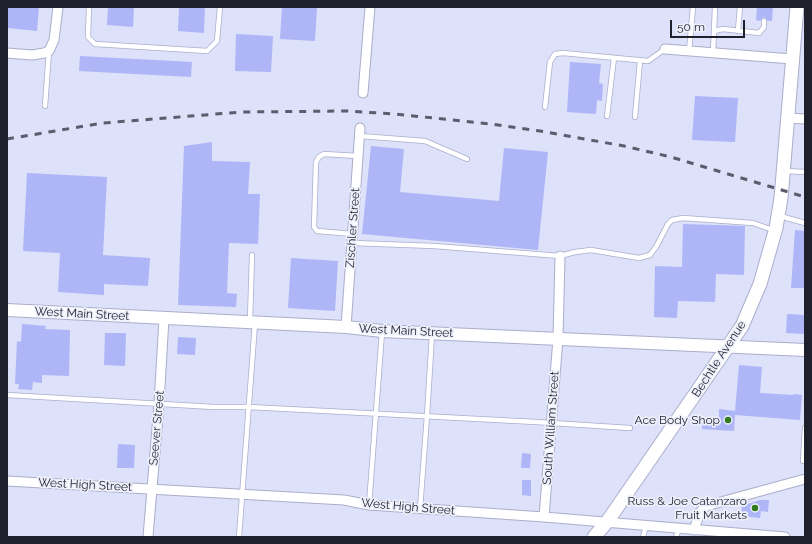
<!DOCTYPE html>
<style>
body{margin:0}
#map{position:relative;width:812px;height:544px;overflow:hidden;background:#dde1f9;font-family:Raleway,sans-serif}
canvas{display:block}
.frame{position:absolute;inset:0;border:8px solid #1e202b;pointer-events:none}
.scale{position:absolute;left:670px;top:20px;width:75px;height:18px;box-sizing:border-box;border:2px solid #1e202b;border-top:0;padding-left:5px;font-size:12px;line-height:14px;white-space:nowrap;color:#1e202b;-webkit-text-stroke:3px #edeffb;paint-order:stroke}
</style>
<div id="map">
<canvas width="812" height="544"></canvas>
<div class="frame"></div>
<div class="scale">50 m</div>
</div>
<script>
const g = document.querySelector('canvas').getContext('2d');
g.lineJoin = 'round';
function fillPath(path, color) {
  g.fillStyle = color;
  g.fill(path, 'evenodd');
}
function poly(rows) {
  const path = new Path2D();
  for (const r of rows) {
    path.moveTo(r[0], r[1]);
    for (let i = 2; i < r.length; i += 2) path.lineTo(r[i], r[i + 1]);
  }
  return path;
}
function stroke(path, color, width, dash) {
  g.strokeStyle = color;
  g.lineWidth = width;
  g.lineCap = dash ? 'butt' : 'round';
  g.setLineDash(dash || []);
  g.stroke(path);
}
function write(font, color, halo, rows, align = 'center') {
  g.font = font + ' Raleway,sans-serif';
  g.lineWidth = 3.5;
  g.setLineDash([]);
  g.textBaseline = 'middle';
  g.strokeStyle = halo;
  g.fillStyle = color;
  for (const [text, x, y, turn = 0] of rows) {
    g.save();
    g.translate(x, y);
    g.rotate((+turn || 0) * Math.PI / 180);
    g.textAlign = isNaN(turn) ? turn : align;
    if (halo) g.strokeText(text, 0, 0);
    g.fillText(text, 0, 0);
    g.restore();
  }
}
const building = poly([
 [7,7,39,7,37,31,7,28],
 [108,7,134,7,133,27,107,25],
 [179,7,205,7,204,33,178,31],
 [282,7,317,7,315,41,280,39],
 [757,7,773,7,772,21,768,21,764,17,762,18,760,21,756,20],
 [236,34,273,36,271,72,235,71],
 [80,56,192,62,191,77,79,71],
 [570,62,601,64,599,83,603,84,602,101,597,100,596,114,567,112],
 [695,96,738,98,735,142,692,140],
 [212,142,212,161,250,162,248,194,260,194,258,244,229,243,227,293,237,294,236,307,178,305,184,146],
 [371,146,404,149,400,192,499,201,504,148,548,152,538,250,362,234],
 [27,173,107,177,103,255,150,258,148,286,104,284,104,295,58,292,60,253,23,251],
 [683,224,745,226,744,275,716,274,715,302,678,301,677,318,654,317,655,266,682,267],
 [795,230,805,231,805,288,791,288],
 [291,258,338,261,335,311,288,308],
 [787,314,804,315,805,334,786,333],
 [22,324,46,326,45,329,70,330,69,376,42,375,42,383,33,382,32,390,18,389,19,384,15,384,17,341,21,342],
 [105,333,126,333,125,366,104,365],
 [178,337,196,338,195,355,177,354],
 [739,365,762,367,760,393,794,395,794,394,802,395,800,420,735,415,734,431,702,429,702,418,719,419,719,409,735,411],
 [118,444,135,445,134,468,117,468],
 [522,453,531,454,530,468,521,468],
 [522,480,531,480,531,496,522,495],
 [760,500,769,500,768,512,761,511,760,518,741,516,742,506]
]);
const service = poly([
 [89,7,88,37,95,44,207,51,217,41,220,7],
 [714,31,715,7],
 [738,31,740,7],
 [689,51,693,7],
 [713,53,714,31,723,29,759,33,764,27,764,21],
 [45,106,49,51],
 [545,107,550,62,555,54,563,53,648,61,665,49],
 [607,116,614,58],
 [635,117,640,61],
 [360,136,425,141,467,159],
 [785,171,805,172],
 [780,216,805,223],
 [353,234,317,231,314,227,316,162,319,157,324,154,358,156],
 [352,243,434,246,560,256,575,252,591,250,639,258,650,255,656,247,668,224,672,220,683,218,753,223,773,230],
 [250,321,252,255],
 [7,395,214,407,249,407,536,422,630,428],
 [805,428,803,461,805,461],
 [369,505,382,332],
 [420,509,427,416,432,334],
 [239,537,255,323],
 [643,537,646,526],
 [676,537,679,529]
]);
const minor = poly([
 [665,49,792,59],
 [7,53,32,55,44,53,49,51,54,40,58,7],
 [363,93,370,7],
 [788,118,805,119],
 [346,327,360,128],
 [7,481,344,500,369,505,544,517,785,537],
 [544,517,558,338,560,256],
 [694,530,700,512,706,506,805,479],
 [148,537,159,404,164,318]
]);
const tertiary = poly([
 [7,310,346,327,382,331,805,350]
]);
const secondary = poly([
 [594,537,607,522,742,326,760,284,776,228,781,198,797,7]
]);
const rail = poly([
 [7,139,103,123,242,112,347,111,395,114,491,124,540,131,624,146,671,157,805,197]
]);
const markers = [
 [728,420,4,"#327b21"],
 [755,508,4,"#327b21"]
];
const streetNames = [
 ["Zischler Street",353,228,-86],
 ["West Main Street",82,314,3],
 ["West Main Street",406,331,3],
 ["Bechtle Avenue",719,359,-57],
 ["Seever Street",157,428,-85],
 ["South William Street",551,428,-86],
 ["West High Street",85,485,3],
 ["West High Street",408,507,5]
];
const poiNames = [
 ["Ace Body Shop",720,420],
 ["Russ & Joe Catanzaro",747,501],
 ["Fruit Markets",747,515]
];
fillPath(building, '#aeb6f8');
stroke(service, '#aaaecc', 6);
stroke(minor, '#aaaecc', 11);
stroke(tertiary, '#aaaecc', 14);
stroke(secondary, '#aaaecc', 15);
stroke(service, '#fff', 4.5);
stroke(minor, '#fff', 9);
stroke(tertiary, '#fff', 12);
stroke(secondary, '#fff', 13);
stroke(rail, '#5a5d6c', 3, [7, 7]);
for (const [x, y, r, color] of markers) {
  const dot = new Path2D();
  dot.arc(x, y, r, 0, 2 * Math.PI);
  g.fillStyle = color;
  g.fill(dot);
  stroke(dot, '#edeffb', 1.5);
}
write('12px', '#1e202b', '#edeffb', streetNames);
write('12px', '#1e202b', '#edeffb', poiNames, 'right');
</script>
